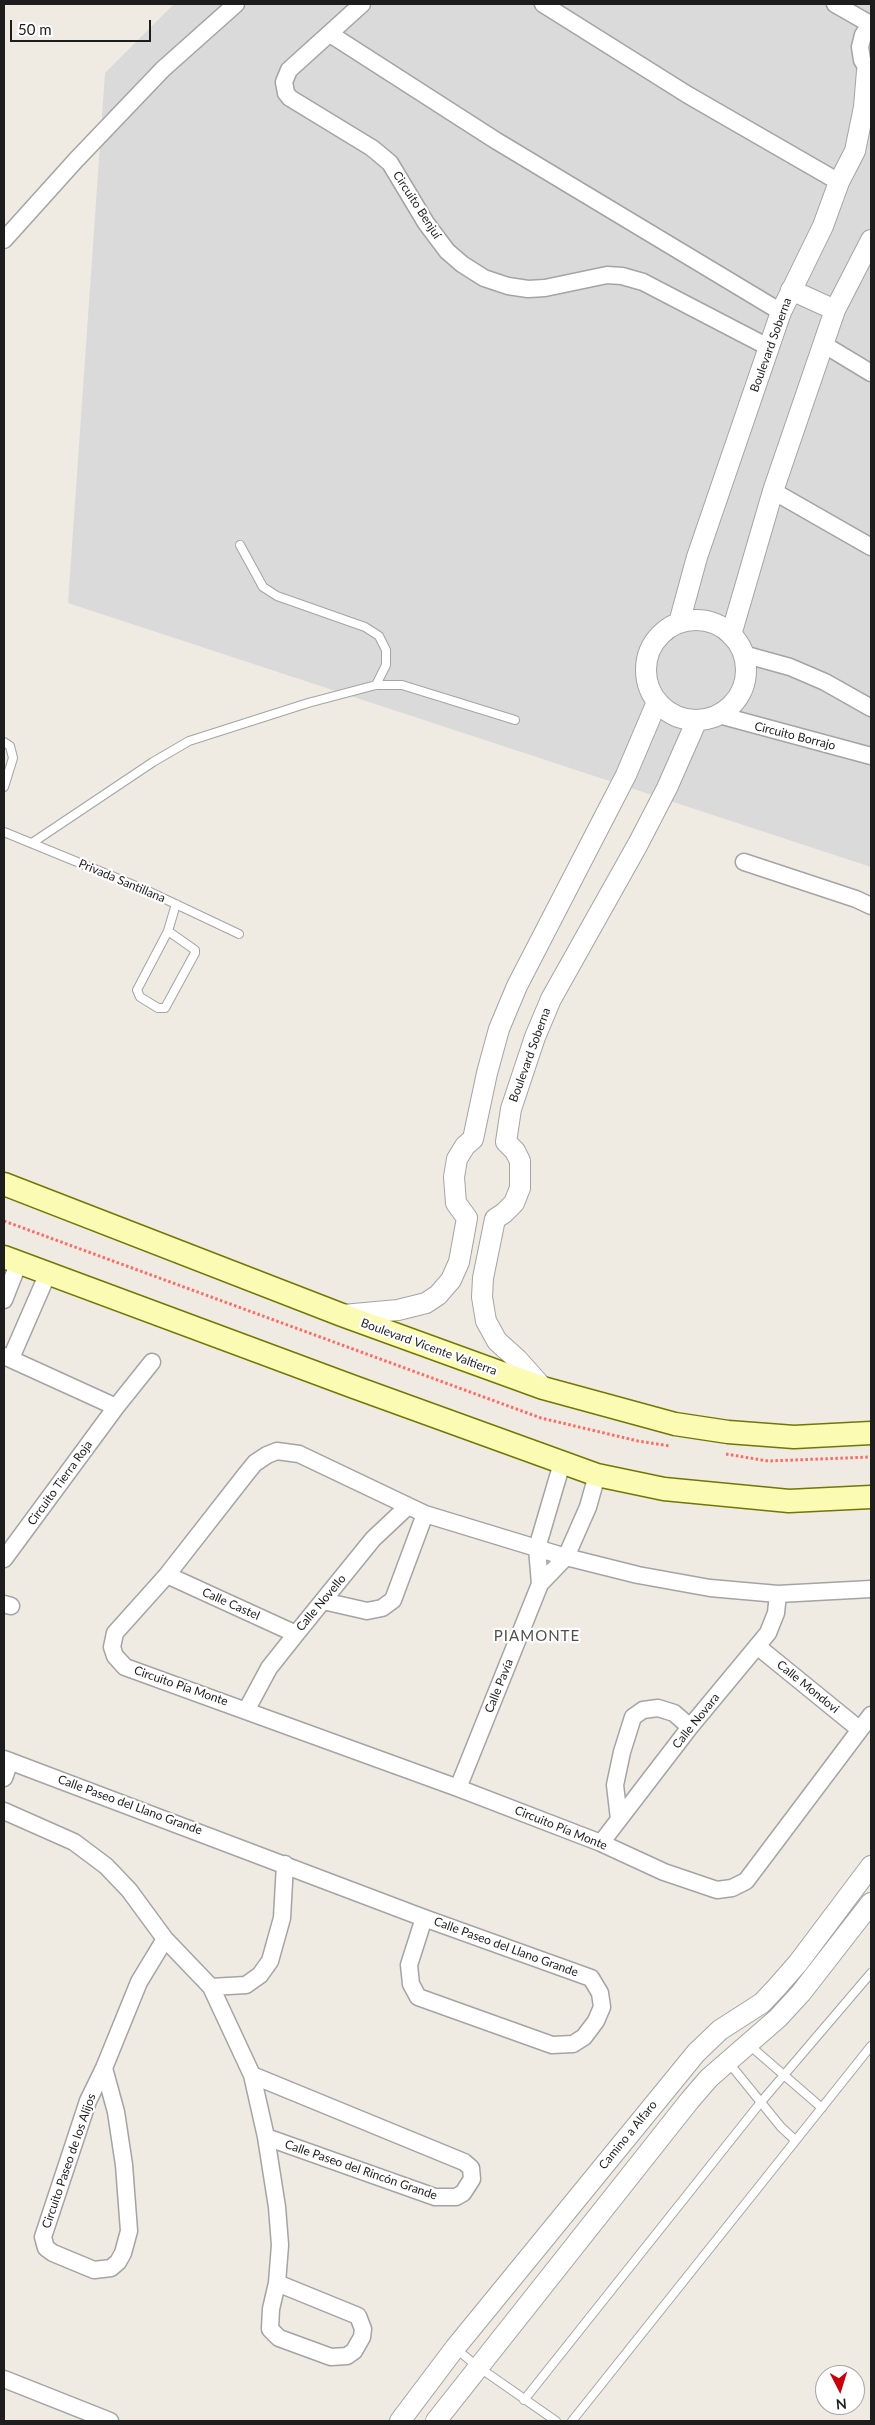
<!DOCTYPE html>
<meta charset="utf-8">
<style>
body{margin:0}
#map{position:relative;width:875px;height:2425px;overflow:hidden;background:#efeae2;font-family:Lato,sans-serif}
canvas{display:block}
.frame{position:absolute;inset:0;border:5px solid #1d1d1d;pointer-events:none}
.north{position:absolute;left:815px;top:2365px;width:50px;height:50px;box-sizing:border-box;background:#fff;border:1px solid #a5a5a5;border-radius:50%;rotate:175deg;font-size:14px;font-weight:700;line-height:20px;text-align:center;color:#1d1d1d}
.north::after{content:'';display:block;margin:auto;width:18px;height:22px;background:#ca000d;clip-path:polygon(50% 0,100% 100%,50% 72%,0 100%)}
.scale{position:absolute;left:10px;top:20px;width:141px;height:22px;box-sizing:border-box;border:2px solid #1d1d1d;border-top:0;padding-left:6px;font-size:15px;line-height:18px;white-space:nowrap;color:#1d1d1d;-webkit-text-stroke:4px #fff;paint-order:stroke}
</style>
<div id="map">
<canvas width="875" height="2425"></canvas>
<div class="frame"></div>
<div class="north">N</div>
<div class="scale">50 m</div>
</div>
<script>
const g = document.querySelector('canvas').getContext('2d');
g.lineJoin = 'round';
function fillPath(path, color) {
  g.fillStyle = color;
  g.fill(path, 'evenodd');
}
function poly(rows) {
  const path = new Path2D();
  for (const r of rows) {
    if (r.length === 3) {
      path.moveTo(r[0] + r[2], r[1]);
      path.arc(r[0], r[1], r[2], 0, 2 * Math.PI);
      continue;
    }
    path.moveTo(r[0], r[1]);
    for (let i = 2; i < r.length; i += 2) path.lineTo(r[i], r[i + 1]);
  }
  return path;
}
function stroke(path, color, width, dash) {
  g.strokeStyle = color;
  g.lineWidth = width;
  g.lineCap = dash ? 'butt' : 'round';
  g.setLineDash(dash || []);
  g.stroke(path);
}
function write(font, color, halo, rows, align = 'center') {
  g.font = font + ' Lato,sans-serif';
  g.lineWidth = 4.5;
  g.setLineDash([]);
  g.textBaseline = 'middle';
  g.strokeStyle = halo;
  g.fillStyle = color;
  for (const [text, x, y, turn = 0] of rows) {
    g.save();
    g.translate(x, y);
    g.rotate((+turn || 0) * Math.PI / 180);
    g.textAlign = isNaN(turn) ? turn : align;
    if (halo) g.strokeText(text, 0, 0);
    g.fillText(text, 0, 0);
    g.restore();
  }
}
const residential = poly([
 [174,4,871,4,871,867,68,603,105,73]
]);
const path = poly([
 [4,1221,541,1418,638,1441,670,1446],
 [726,1454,768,1461,871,1457]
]);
const service = poly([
 [240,545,263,587,277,596,365,627,379,636,386,650,386,665,376,685],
 [4,742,10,746,13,758,4,787],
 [4,832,148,891,239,934],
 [32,843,153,762,189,741,308,703,376,685,402,685,515,720],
 [168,931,195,950,195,953,165,1008,158,1008,140,997,137,990,168,931,176,904],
 [748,2044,822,2108],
 [729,2063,781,2127,795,2140],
 [455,2348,477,2366,556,2421],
 [524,2400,761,2102,871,1973],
 [572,2421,871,2046]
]);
const minor = poly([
 [362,4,289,70,284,82,286,93,290,98,372,148,390,163,426,223,447,251,462,264,484,278,508,286,528,289,545,288,607,275,622,276,643,282,768,347],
 [543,4,688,95,839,182],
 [835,4,870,24],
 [871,23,863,35,860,47,862,60,871,75],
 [330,34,495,140,781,312],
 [4,240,76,160,163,69,236,4],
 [823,344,871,373],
 [773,491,871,547],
 [743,654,790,667,825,682,871,708],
 [719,715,871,756],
 [744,862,856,899,871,906],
 [4,1300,19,1262],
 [4,1356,116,1407],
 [11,1358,48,1273],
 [4,1559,116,1407,152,1362],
 [167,1575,296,1634],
 [540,1584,537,1548,562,1463],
 [871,1589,778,1594,710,1588,638,1575,566,1557,425,1514,299,1454,277,1451,267,1455,255,1463,246,1474,167,1575,115,1633,112,1647,115,1656,125,1667,458,1788,601,1843,664,1872,717,1890,732,1888,746,1881,871,1715],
 [323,1601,367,1611,382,1608,393,1600,425,1514],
 [4,1604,11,1606],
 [757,1646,859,1729],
 [247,1709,269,1668,296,1634,373,1539,407,1507],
 [4,1759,424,1918,591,1978,600,1993,602,2007,596,2021,584,2037,573,2044,552,2045,418,1997,411,1984,409,1965,424,1918],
 [4,1778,10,1761],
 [458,1788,540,1584,566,1557,588,1507,597,1475],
 [4,1811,74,1842,106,1866,129,1890,165,1939,211,1987,252,2075,266,2137,277,2207,280,2245,277,2283,271,2309,270,2329,279,2338,331,2357,347,2356,354,2351,362,2337,363,2329,358,2316,277,2283],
 [619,1819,615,1785,622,1752,633,1717,643,1710,658,1708,674,1713,690,1727],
 [601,1843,690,1727,768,1633,776,1613,778,1594],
 [211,1987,246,1985,260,1975,270,1961,282,1918,285,1864],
 [104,2068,116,2112,124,2165,129,2231,123,2253,118,2262,111,2268,94,2270,53,2253,46,2248,43,2237,88,2101,104,2068,139,1982,165,1939],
 [252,2075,464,2162,471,2168,472,2179,463,2193,456,2197,435,2197,266,2137],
 [4,2379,110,2421]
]);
const tertiary = poly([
 [791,290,835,310],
 [696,670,50],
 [679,623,697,557,781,312,823,226,839,182,855,151,864,107,867,71],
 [731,635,773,491,835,310,871,240],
 [343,1315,398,1310,426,1303,438,1295,451,1280,459,1262,467,1218,456,1203,454,1177,457,1159,465,1146,473,1139,487,1073,499,1029,517,986,626,775,657,702],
 [543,1388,518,1360,497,1341,486,1321,482,1297,483,1278,495,1219,504,1213,514,1203,520,1188,520,1161,515,1151,506,1142,511,1109,535,1037,551,999,638,844,667,788,697,720],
 [400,2421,455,2348,696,2053,720,2030,762,2003,777,1987,798,1963,871,1866],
 [436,2421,690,2100,709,2078,778,2018,801,1993,871,1903]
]);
const secondary = poly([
 [4,1184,342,1315,543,1388,675,1424,728,1432,794,1437,871,1433],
 [4,1257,354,1387,597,1475,664,1489,789,1501,871,1497]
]);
const streetNames = [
 ["Circuito Benjuí",417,205,57],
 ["Boulevard Soberna",771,345,-70],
 ["Circuito Borrajo",795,736,14],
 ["Privada Santillana",122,881,23],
 ["Boulevard Soberna",530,1055,-70],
 ["Boulevard Vicente Valtierra",429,1347,20],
 ["Circuito Tierra Roja",60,1483,-54],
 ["Calle Novello",321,1603,-50],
 ["Calle Castel",231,1604,24],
 ["Circuito Pía Monte",181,1686,19],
 ["Calle Pavía",499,1686,-68],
 ["Calle Mondovi",808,1687,39],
 ["Calle Novara",696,1721,-51],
 ["Calle Paseo del Llano Grande",130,1805,20],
 ["Circuito Pía Monte",561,1828,22],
 ["Calle Paseo del Llano Grande",506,1947,20],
 ["Camino a Alfaro",628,2135,-51],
 ["Circuito Paseo de los Alijos",69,2161,-71],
 ["Calle Paseo del Rincón Grande",361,2170,19]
];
const quarterNames = [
 ["PIAMONTE",537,1636]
];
fillPath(residential, '#dbdada');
stroke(service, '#a4a4a4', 10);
stroke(minor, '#a4a4a4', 19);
stroke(tertiary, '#a4a4a4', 22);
stroke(secondary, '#727701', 25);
stroke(path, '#fe6a64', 3, [2.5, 2.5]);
stroke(service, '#fff', 8);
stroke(minor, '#fff', 16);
stroke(tertiary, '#fff', 20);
stroke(secondary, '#fbfbb4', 22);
write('12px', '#1d1d1d', '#fff', streetNames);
g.letterSpacing = '1px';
write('15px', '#505050', '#fff', quarterNames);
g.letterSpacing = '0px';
</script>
